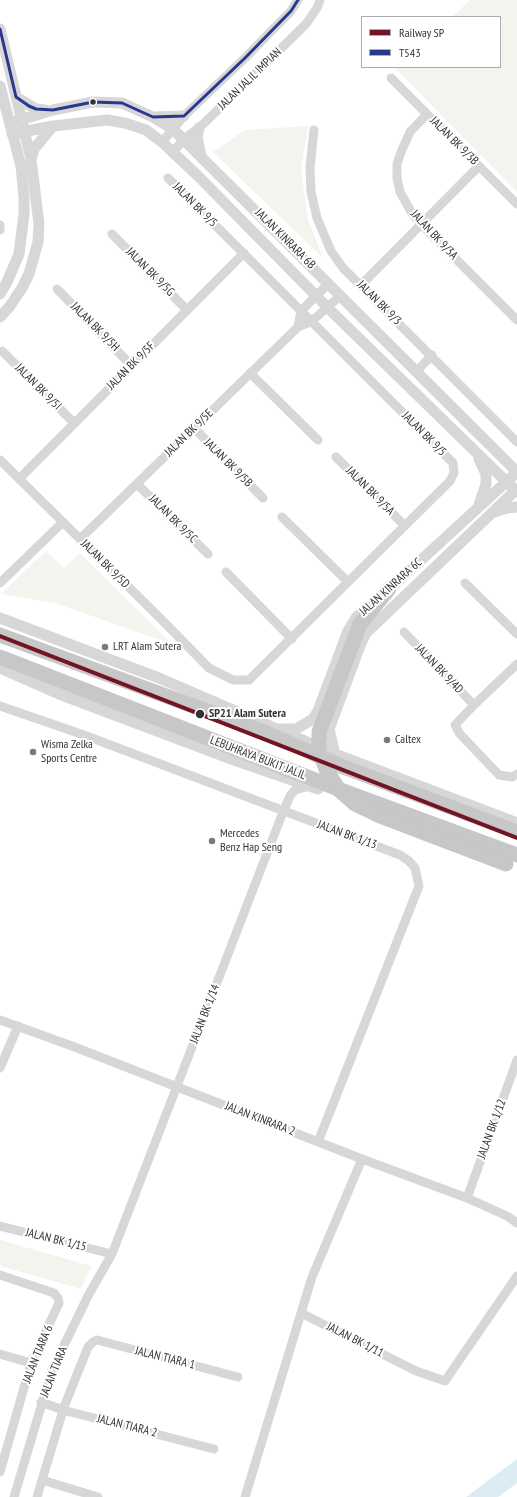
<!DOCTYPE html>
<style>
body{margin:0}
#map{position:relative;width:517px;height:1497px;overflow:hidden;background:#fff;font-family:"PT Sans Narrow",sans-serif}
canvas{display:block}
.legend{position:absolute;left:361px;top:16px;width:140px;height:52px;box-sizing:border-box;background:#fff;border:1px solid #adadad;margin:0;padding:5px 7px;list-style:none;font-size:12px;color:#333}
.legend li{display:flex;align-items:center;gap:8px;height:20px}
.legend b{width:20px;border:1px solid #adadad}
</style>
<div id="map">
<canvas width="517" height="1497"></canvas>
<ul class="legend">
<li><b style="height:5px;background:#721422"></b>Railway SP</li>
<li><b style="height:5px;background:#283890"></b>T543</li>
</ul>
</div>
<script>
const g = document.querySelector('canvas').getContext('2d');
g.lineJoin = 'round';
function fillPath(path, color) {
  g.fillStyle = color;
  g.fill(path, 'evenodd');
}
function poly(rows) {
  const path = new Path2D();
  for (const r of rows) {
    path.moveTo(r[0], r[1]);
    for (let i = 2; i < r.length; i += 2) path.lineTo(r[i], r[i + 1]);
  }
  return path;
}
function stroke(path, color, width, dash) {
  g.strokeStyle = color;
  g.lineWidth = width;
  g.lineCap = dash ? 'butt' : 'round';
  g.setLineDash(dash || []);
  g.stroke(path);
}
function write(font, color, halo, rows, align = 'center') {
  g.font = font + ' "PT Sans Narrow",sans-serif';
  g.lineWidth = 4;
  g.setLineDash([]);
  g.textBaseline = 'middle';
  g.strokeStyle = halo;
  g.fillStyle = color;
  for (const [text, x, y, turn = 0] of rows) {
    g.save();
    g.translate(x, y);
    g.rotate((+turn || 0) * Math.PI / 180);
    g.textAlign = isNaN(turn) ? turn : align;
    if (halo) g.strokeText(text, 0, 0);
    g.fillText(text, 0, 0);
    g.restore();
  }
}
const green = poly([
 [470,0,517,0,517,192,395,68,397,67,500,67,500,17,452,17],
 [308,126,301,169,308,220,323,258,213,152,245,130],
 [46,551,64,568,80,553,172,644,55,603,1,594],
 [0,1240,91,1266,81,1289,0,1266]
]);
const water = poly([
 [517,1459,517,1483,498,1497,466,1497]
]);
const minor = poly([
 [391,78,517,204],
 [427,114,410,132,401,152,397,164,397,178,400,192,413,215,422,225,517,320],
 [314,130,310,167,311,192,317,218,331,251,343,268,517,442],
 [162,142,184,116,245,58,291,11,298,0],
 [173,152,184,139,199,128,251,78,306,24,317,8,320,0],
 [0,225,0,230],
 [112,234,187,310],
 [361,285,479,166],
 [57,289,132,366],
 [298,327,301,311,329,283],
 [2,351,74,423],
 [416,372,432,355],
 [250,373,318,440],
 [194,428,263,498],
 [336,457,405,526],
 [0,460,162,620,209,668,233,680,249,680,450,481,454,473,453,463,168,178],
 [19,479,244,253],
 [137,484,208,554],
 [282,517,348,582],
 [80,539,298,327,312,321,341,295],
 [226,572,292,639],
 [0,583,63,522],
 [465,583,517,634],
 [404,632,474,705],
 [517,664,474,705,455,725,460,734,499,775,512,777,517,774],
 [0,706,84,735,400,855,409,861,415,868,419,886,318,1142],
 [0,1020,72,1046,362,1159,467,1198,507,1216,517,1223],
 [0,1068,18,1026],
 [467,1198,517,1060],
 [0,1226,112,1254],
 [0,1275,54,1293,58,1298,59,1303,31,1363,0,1472],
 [301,1313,416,1371,445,1381,517,1276],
 [0,1354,31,1363],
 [41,1402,63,1410,214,1449],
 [42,1480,98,1497],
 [14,1497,52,1370,89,1294,112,1254,283,812,290,796,295,790,310,786],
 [37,1497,64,1407,88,1347,93,1342,97,1340,238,1377],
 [245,1497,312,1277,362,1159]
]);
const tertiary = poly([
 [0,29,31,159,39,224,38,242,29,274,22,288,10,306,0,317],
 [0,86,21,166,24,197,24,214,19,254,7,282,0,294],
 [16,97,36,109,45,110],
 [154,117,184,116],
 [10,123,53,110,93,102,122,103,153,117,173,129,517,472,384,594],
 [199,128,197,137,201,156],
 [12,134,53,126,107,120,125,123,146,130,162,142,198,176,332,312,517,492],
 [31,159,34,149,53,126],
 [479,505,486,484,486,474,479,459],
 [494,512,507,508,517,507],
 [0,618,159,678,335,754,517,823],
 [0,668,59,694,234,760,318,789],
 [278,729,296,729,313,719,318,711,348,631,356,618,360,614],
 [335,754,329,729,361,643,366,633,517,489]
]);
const trunk = poly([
 [0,635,267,733,341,766,517,832],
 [0,657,346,792,517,855]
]);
const trunkBridge = poly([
 [389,589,360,624,319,732,319,751,326,769,339,790,355,804,380,816,506,864]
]);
const bus1 = poly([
 [0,29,16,97,29,106,36,109,53,110,93,102,122,103,153,117,184,116,245,58,291,11,298,0]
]);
const rail1 = poly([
 [0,636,517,838]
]);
const markers = [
 [93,102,3.5,"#333"],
 [105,647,4,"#7a7a7a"],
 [200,714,5,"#333"],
 [387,740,4,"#7a7a7a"],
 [33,752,4,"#7a7a7a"],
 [212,841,4,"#7a7a7a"]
];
const streetNames = [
 ["JALAN JALIL IMPIAN",250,79,-44],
 ["JALAN BK 9/3B",454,141,45],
 ["JALAN BK 9/5",195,205,45],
 ["JALAN BK 9/3A",434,235,47],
 ["JALAN KINRARA 6B",285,239,45],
 ["JALAN BK 9/5G",150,272,45],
 ["JALAN BK 9/3",379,303,45],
 ["JALAN BK 9/5H",95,327,45],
 ["JALAN BK 9/5F",131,366,-45],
 ["JALAN BK 9/5I",38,387,45],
 ["JALAN BK 9/5E",189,433,-44],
 ["JALAN BK 9/5",424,434,45],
 ["JALAN BK 9/5B",228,463,45],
 ["JALAN BK 9/5A",370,491,45],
 ["JALAN BK 9/5C",173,519,45],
 ["JALAN BK 9/5D",105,564,45],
 ["JALAN KINRARA 6C",391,587,-42],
 ["JALAN BK 9/4D",439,669,46],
 ["LEBUHRAYA BUKIT JALIL",258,758,21],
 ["JALAN BK 1/13",347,835,20],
 ["JALAN BK 1/14",205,1014,-69],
 ["JALAN KINRARA 2",260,1119,21],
 ["JALAN BK 1/12",492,1129,-70],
 ["JALAN BK 1/15",56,1240,14],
 ["JALAN BK 1/11",355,1340,27],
 ["JALAN TIARA 6",38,1354,-68],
 ["JALAN TIARA 1",165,1358,14],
 ["JALAN TIARA",54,1372,-68],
 ["JALAN TIARA 2",127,1426,14]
];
const poiNames = [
 ["LRT Alam Sutera",113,647],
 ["Caltex",395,740],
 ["Wisma Zelka",41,745],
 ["Sports Centre",41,759],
 ["Mercedes",220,834],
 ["Benz Hap Seng",220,848]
];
const stopNames = [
 ["SP21 Alam Sutera",209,714]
];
fillPath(green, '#f1f5ed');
fillPath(water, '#ddebf3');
stroke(minor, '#d7d7d7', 9);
stroke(tertiary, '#d7d7d7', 11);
stroke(trunk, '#c7c7c7', 15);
stroke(trunkBridge, '#c7c7c7', 15);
stroke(bus1, '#283890', 3);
stroke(rail1, '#721422', 4);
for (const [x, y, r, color] of markers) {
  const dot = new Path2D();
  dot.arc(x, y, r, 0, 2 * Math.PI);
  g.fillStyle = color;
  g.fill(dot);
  stroke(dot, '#fff', 1.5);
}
write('12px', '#333', '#fff', streetNames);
write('12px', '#333', '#fff', poiNames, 'left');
write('bold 12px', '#333', '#fff', stopNames, 'left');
</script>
